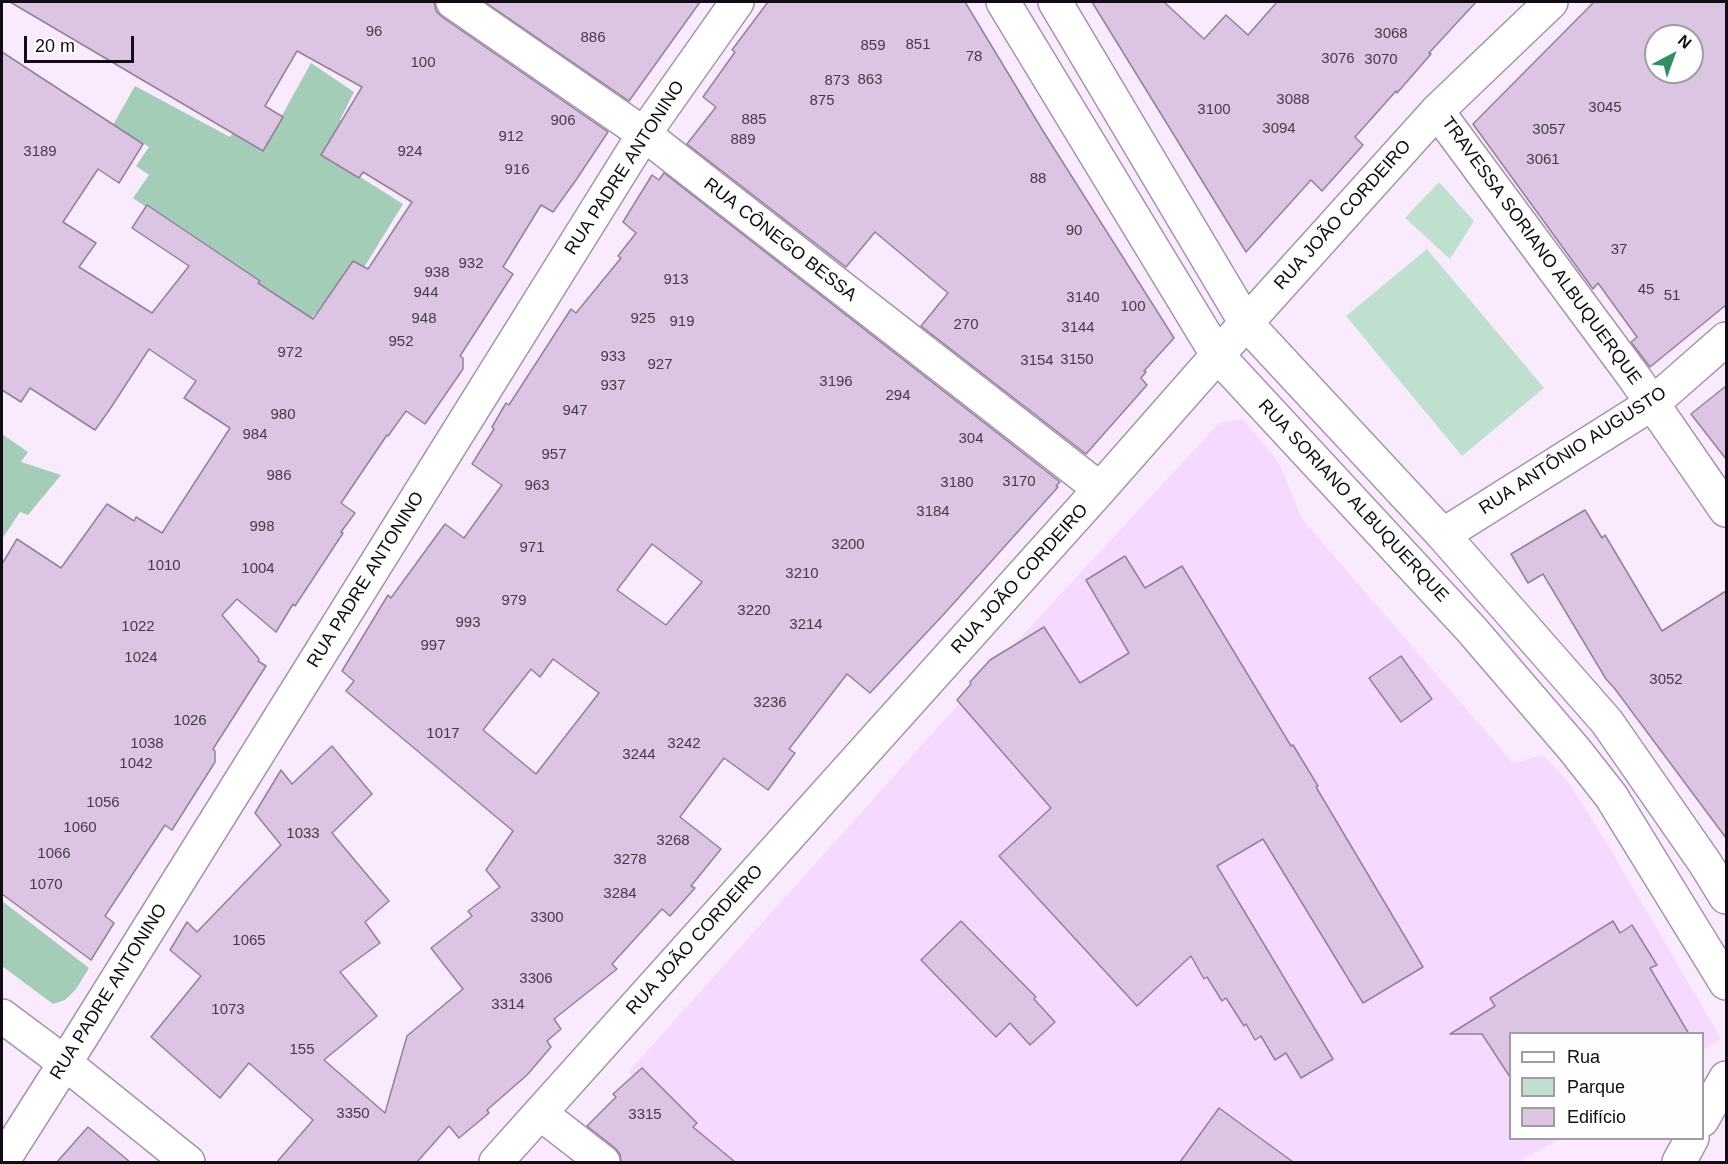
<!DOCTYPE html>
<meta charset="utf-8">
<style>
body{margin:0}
#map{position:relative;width:1728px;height:1164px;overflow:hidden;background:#f9ebfd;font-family:Arial,sans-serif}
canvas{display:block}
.frame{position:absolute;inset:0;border:3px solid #130b15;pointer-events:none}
.legend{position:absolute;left:1509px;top:1032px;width:195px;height:108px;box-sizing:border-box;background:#fefefe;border:2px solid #a09da1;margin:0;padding:8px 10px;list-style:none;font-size:18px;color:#130b15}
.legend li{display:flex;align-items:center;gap:12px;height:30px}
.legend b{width:30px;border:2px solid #a09da1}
.north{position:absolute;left:1644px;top:24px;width:60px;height:60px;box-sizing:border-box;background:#fefefe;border:2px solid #a09da1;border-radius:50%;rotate:41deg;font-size:16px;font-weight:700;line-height:24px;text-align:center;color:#130b15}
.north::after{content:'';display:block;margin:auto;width:21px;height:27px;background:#318e65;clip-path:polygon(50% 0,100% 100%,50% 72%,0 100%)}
.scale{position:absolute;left:24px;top:36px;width:110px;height:27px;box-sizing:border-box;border:3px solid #130b15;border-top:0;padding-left:8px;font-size:18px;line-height:21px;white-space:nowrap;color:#130b15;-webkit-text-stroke:4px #fefefe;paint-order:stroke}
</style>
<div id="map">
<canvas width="1728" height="1164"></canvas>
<div class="frame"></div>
<ul class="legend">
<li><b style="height:8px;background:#fff"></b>Rua</li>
<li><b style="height:16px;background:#bfe0ce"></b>Parque</li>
<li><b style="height:16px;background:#dcc5e3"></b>Edifício</li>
</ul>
<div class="north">N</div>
<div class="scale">20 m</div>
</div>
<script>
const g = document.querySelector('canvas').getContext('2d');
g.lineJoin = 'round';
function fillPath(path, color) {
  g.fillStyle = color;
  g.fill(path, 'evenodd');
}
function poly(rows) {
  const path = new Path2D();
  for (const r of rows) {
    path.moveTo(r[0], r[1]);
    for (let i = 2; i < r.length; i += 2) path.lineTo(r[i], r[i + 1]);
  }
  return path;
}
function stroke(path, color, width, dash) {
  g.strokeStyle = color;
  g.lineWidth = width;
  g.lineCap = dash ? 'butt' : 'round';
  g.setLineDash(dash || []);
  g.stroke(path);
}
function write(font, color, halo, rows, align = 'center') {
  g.font = font + ' Arial,sans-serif';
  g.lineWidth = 5;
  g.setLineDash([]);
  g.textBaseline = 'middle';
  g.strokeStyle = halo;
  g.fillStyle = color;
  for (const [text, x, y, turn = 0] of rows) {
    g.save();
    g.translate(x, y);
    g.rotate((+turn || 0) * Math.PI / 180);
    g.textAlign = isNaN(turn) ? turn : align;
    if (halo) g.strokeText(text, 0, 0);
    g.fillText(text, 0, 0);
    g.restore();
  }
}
const built = poly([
 [1243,419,1279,463,1302,519,1513,763,1543,755,1567,780,1611,850,1721,1039,1703,1050,1702,1034,1510,1034,1510,1138,1558,1139,1519,1162,736,1162,628,1072,955,708,1220,422]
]);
const green = poly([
 [1439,182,1474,221,1450,259,1405,218],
 [1427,249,1544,388,1462,456,1346,316]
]);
const forest = poly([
 [311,63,354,92,340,120,376,145,357,175,403,204,336,313,323,304,310,320,133,198,149,175,136,166,149,147,113,125,135,86,230,137,247,110,275,128],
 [2,434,28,452,21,462,61,475,28,515,20,512,2,539],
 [2,901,89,968,76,989,65,1000,53,1004,2,966]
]);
const building = poly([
 [10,2,434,2,436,11,442,17,608,132,576,180,553,212,541,205,503,267,513,274,460,356,463,358,463,369,425,424,406,411,388,436,387,435,341,503,355,513,341,532,343,533,322,565,295,606,293,604,276,632,237,599,222,615,259,659,258,661,266,666,213,749,215,751,215,762,172,830,165,825,105,916,114,923,91,960,2,894,2,564,17,539,61,568,107,504,134,521,136,517,162,533,230,428,184,398,196,381,149,349,110,409,95,430,30,388,21,402,2,390,2,52,143,144,119,183,98,169,63,222,96,243,79,267,152,313,189,266,132,228,147,205,260,281,258,283,313,319,353,261,368,269,412,202,363,172,359,178,321,155,362,87,297,51,265,106,283,117,263,151,10,2],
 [485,2,700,2,629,101,485,2],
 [768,2,965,2,1043,131,1174,338,1144,371,1146,372,1141,378,1147,385,1086,454,921,326,948,293,875,232,846,267,687,144,716,107,703,97,735,52,732,50,768,2],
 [1092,2,1164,2,1204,39,1226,15,1248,35,1277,2,1476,2,1429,53,1431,54,1397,93,1396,91,1355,137,1363,145,1322,191,1311,180,1246,252,1092,2],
 [1594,2,1726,2,1726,305,1650,367,1631,342,1637,337,1598,283,1593,289,1473,124,1594,2],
 [1656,36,1692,36,1692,72,1656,72,1656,36],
 [664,173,1060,482,1056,486,1058,487,944,614,870,693,847,674,789,749,795,753,768,790,724,758,680,817,721,849,691,886,695,888,670,916,662,909,612,964,617,969,554,1019,561,1029,547,1041,551,1047,527,1075,487,1110,489,1113,459,1138,449,1126,417,1162,277,1162,313,1120,249,1063,220,1098,151,1037,201,976,170,950,187,922,197,932,281,845,255,813,281,770,292,784,332,746,372,794,332,833,389,901,365,922,380,943,340,972,377,1016,324,1060,385,1113,407,1036,463,989,431,948,472,916,468,911,500,887,486,870,513,831,346,691,354,681,342,671,388,595,391,598,445,524,464,538,502,485,472,464,494,429,492,427,506,403,509,405,571,309,576,313,621,258,618,256,636,233,623,222,652,175,659,180,664,173],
 [652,544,702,582,666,625,617,590,652,544],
 [553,659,599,693,536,774,483,730,531,669,540,677,553,659],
 [1726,386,1726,459,1691,414,1726,386],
 [1585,510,1602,538,1605,535,1662,631,1726,591,1726,838,1615,689,1606,679,1543,574,1528,583,1511,554,1585,510],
 [1125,556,1145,588,1182,566,1291,746,1293,745,1318,786,1316,787,1423,967,1363,1003,1263,839,1217,866,1333,1059,1301,1078,1286,1053,1275,1060,1261,1036,1255,1040,1246,1024,1244,1026,1226,998,1222,1001,1207,977,1204,979,1191,956,1137,1006,999,856,1051,808,957,700,971,684,970,682,990,660,1044,627,1080,683,1129,653,1086,580,1125,556],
 [1401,656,1432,699,1401,722,1369,678,1401,656],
 [961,921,1036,997,1034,999,1055,1022,1030,1045,1010,1023,996,1037,921,960,961,921],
 [1613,921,1620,933,1632,925,1657,965,1650,968,1689,1034,1510,1034,1510,1077,1482,1034,1450,1034,1495,1006,1490,998,1613,921],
 [642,1068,697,1123,693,1127,735,1162,621,1162,620,1154,615,1148,587,1126,616,1097,613,1094,642,1068],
 [1219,1108,1293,1162,1180,1162,1219,1108],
 [88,1127,130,1162,57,1162,88,1127]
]);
const minor = poly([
 [453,2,644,134,1100,489],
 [1437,111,1634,377,1726,510],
 [1443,535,1653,403,1726,339],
 [2,1016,65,1063,188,1162],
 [540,1113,603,1162],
 [1702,1120,1726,1078],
 [2,1162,65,1063,644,134,737,2],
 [496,1162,1100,489,1246,323,1437,111,1551,2],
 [1679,1162,1692,1138]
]);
const major = poly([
 [1003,2,1218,356,1471,629,1574,749,1611,796,1726,983],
 [1055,2,1246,323,1443,535,1607,722,1705,863,1726,897]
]);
const numberNames = [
 ["96",374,32],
 ["3068",1391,34],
 ["886",593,38],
 ["851",918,45],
 ["859",873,46],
 ["78",974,57],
 ["3076",1338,59],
 ["3070",1381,60],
 ["100",423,63],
 ["863",870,80],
 ["873",837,81],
 ["3088",1293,100],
 ["875",822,101],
 ["3045",1605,108],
 ["3100",1214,110],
 ["885",754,120],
 ["906",563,121],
 ["3094",1279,129],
 ["3057",1549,130],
 ["912",511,137],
 ["889",743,140],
 ["3189",40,152],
 ["924",410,152],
 ["3061",1543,160],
 ["916",517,170],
 ["88",1038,179],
 ["90",1074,231],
 ["37",1619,250],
 ["932",471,264],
 ["938",437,273],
 ["913",676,280],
 ["45",1646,290],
 ["944",426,293],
 ["51",1672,296],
 ["3140",1083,298],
 ["100",1133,307],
 ["948",424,319],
 ["925",643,319],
 ["919",682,322],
 ["270",966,325],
 ["3144",1078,328],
 ["952",401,342],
 ["972",290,353],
 ["933",613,357],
 ["3150",1077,360],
 ["3154",1037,361],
 ["927",660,365],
 ["3196",836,382],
 ["937",613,386],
 ["294",898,396],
 ["947",575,411],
 ["980",283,415],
 ["984",255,435],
 ["304",971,439],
 ["957",554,455],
 ["986",279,476],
 ["3170",1019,482],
 ["3180",957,483],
 ["963",537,486],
 ["3184",933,512],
 ["998",262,527],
 ["3200",848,545],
 ["971",532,548],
 ["1010",164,566],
 ["1004",258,569],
 ["3210",802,574],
 ["979",514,601],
 ["3220",754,611],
 ["993",468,623],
 ["3214",806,625],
 ["1022",138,627],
 ["997",433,646],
 ["1024",141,658],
 ["3052",1666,680],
 ["3236",770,703],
 ["1026",190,721],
 ["1017",443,734],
 ["1038",147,744],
 ["3242",684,744],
 ["3244",639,755],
 ["1042",136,764],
 ["1056",103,803],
 ["1060",80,828],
 ["1033",303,834],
 ["3268",673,841],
 ["1066",54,854],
 ["3278",630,860],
 ["1070",46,885],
 ["3284",620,894],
 ["3300",547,918],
 ["1065",249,941],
 ["3306",536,979],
 ["3314",508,1005],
 ["1073",228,1010],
 ["155",302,1050],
 ["3350",353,1114],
 ["3315",645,1115]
];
const streetNames = [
 ["RUA PADRE ANTONINO",625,168,-57],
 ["RUA JOÃO CORDEIRO",1343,215,-48],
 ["RUA CÔNEGO BESSA",780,240,38],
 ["TRAVESSA SORIANO ALBUQUERQUE",1541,251,54],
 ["RUA ANTÔNIO AUGUSTO",1573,451,-33],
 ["RUA SORIANO ALBUQUERQUE",1353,501,47],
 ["RUA JOÃO CORDEIRO",1020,579,-48],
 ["RUA PADRE ANTONINO",366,580,-58],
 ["RUA JOÃO CORDEIRO",695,940,-48],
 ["RUA PADRE ANTONINO",109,992,-58]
];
fillPath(built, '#f6d9fe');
fillPath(green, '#bfe0ce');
fillPath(forest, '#a3cdb6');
fillPath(building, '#dcc5e3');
stroke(building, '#957f9b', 1.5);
stroke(minor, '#a892ae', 36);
stroke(major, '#a892ae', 36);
stroke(minor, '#fff', 33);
stroke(major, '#fff', 33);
write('15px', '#453a48', null, numberNames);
write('18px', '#130b15', '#fefefe', streetNames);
</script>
